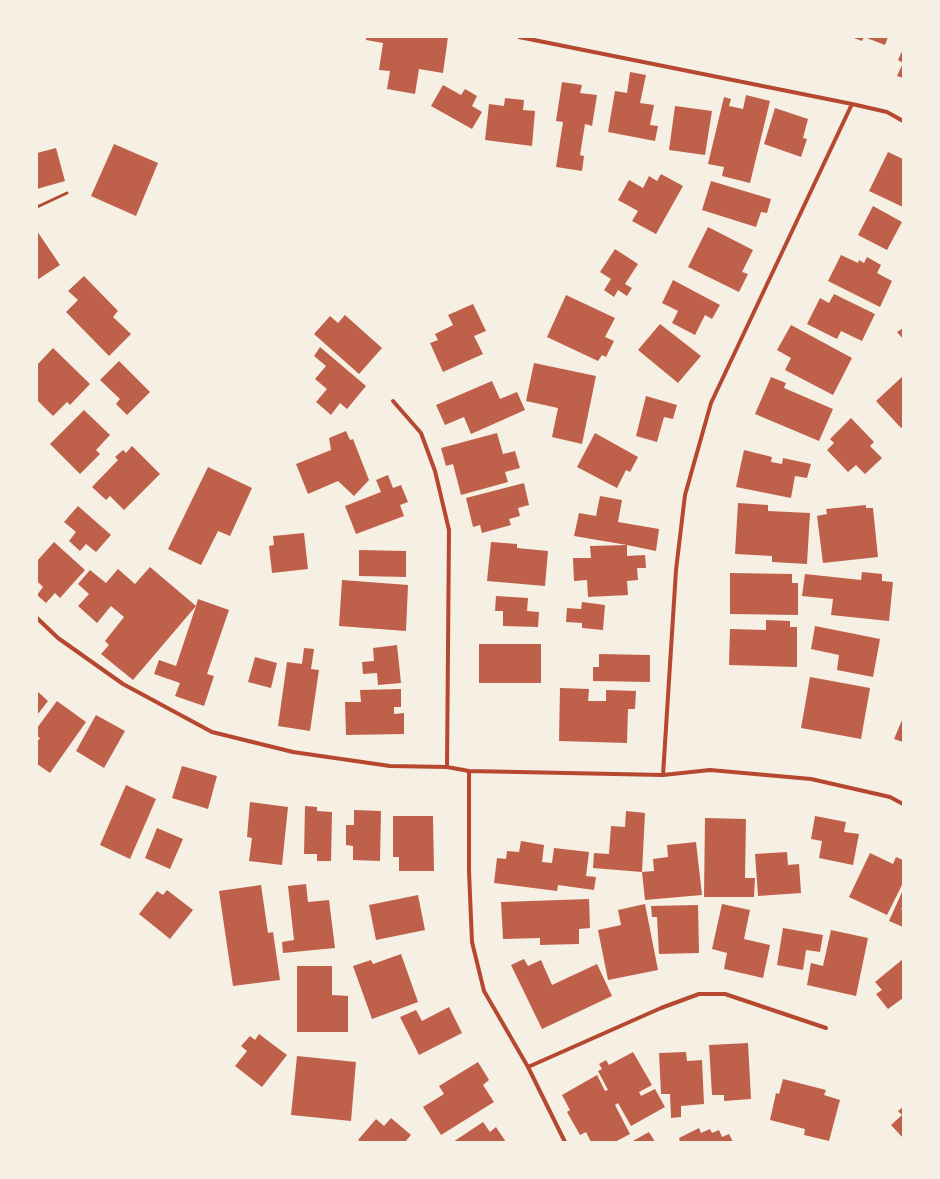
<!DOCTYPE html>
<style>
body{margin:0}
#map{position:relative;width:940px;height:1179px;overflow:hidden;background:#f6efe4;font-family:Overpass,sans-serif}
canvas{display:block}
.frame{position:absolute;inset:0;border:38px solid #f6efe4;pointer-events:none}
</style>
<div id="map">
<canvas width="940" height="1179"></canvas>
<div class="frame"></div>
</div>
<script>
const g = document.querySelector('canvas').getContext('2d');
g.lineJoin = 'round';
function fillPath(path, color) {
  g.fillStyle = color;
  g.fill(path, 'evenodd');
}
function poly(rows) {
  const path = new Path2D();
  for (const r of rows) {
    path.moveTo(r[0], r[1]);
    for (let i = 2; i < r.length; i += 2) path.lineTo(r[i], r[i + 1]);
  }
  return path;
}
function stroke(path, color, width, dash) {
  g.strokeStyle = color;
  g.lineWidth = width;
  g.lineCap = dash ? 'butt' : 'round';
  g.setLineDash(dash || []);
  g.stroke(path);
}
const building = poly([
 [366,37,448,37,443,73,419,69,415,94,387,89,390,71,379,70,383,43,366,40],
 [851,37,888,37,885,45,864,37,862,41],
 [903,49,903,63,898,60],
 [903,63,903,78,897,76],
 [630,72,646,75,640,103,654,105,650,125,658,126,655,141,608,132,615,91,627,93],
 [562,82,582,85,580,93,597,95,592,126,585,124,580,155,584,156,582,171,556,167,563,122,556,121],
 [443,85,461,95,465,89,477,96,472,106,482,112,472,129,431,106],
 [746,95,770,101,750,183,722,176,724,167,708,164,724,97,731,99,729,106,743,109],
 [505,98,524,100,523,110,535,111,532,146,485,140,489,104,504,106],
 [675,106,712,111,705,155,669,150],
 [775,108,808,119,803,138,807,139,801,157,764,144],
 [114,144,158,163,136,216,91,196],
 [56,148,65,181,37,189,37,153],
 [888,152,903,159,903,207,869,191],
 [661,174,683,186,656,234,632,221,638,211,618,200,629,180,643,188,649,176,657,181],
 [711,181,771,199,767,213,761,212,756,227,702,210],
 [873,206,902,222,887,250,858,235],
 [708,227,753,250,742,272,748,274,739,292,688,267],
 [37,231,60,265,37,280],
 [615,249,638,264,625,284,632,288,627,296,618,290,614,297,604,290,611,279,600,272],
 [841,255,858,263,859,260,864,263,867,257,881,265,877,273,892,281,880,307,828,281],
 [84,276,118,311,113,317,131,334,109,356,66,312,78,300,68,291],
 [673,280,720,305,712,319,705,315,695,335,672,323,678,311,662,303],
 [834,294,875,314,862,341,841,331,837,339,807,324,820,298,829,303],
 [566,295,615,318,605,337,614,341,606,357,602,355,598,361,547,337],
 [473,304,486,331,474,336,483,354,443,372,430,343,438,340,435,334,453,325,448,315],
 [345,315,382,348,359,374,314,334,330,316,338,323],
 [660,324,701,356,678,383,638,350],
 [791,325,852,358,833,395,785,370,791,358,777,350],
 [903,328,903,339,897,332],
 [320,347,366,386,347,409,340,403,331,415,316,402,327,389,315,379,326,366,314,356],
 [53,348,90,384,70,405,67,402,53,416,37,400,37,365],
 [119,361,150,392,127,415,116,404,120,399,100,380],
 [534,363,596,376,582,444,552,437,558,408,526,401],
 [903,376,903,426,901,428,876,401],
 [771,377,786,383,784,388,833,409,819,441,755,414],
 [492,381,500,399,517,392,525,410,471,434,464,417,445,425,436,405],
 [646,396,677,405,673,419,664,417,657,442,636,436],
 [84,410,110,435,96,450,100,454,80,474,50,444],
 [851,418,874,442,870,446,882,458,865,474,856,465,848,472,827,450,834,443,830,439],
 [346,431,350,440,353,439,369,480,354,496,338,481,308,494,296,464,331,450,329,438],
 [497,433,503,454,515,451,520,468,505,472,508,482,461,495,453,464,446,466,441,448],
 [595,433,638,457,630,472,626,470,617,488,577,467],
 [132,446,160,474,124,510,110,496,106,500,92,487,118,460,115,457,123,450,126,453],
 [744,450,772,457,771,462,782,464,783,458,811,464,807,478,795,476,791,498,736,487],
 [208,467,252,488,230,536,218,531,201,565,168,549],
 [388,475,393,488,401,485,408,502,400,505,404,516,356,534,345,506,381,492,376,480],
 [524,483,529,505,518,508,520,516,509,519,511,525,482,533,480,525,473,527,466,498],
 [600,496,622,500,618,522,659,529,656,551,627,545,627,556,645,555,646,568,637,568,638,580,627,581,628,595,588,597,587,580,574,581,573,558,591,558,590,546,627,545,574,536,579,513,596,516],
 [738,503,768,505,768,511,810,513,807,564,772,562,772,556,735,554],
 [866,505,866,508,873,508,878,557,823,563,817,516,827,514,826,509],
 [78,506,111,535,96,552,86,544,80,551,69,541,76,532,64,522],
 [304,533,308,569,272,573,269,546,274,545,273,536],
 [54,542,85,570,60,598,55,593,46,603,37,595,43,587,37,581,37,561],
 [491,542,517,544,517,548,548,551,545,586,487,581],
 [359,550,406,551,406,577,359,576],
 [150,567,196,606,198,599,229,610,207,674,214,676,204,706,175,696,180,683,154,674,159,660,176,666,196,606,133,680,101,654,109,645,105,641,124,617,111,606,97,623,78,606,89,594,78,584,90,570,106,583,118,569,135,584],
 [862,572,882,574,882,581,893,582,889,621,831,615,833,599,802,596,805,574,861,580],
 [730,573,792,574,792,583,798,583,798,615,730,614],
 [342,580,408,585,406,631,339,626],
 [496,596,528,598,527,611,539,612,538,627,503,626,503,611,495,611],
 [582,602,605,605,603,630,582,628,582,623,566,622,567,608,581,609],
 [766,620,790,621,790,627,797,627,797,667,729,665,730,629,766,630],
 [815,626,880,639,873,677,837,670,839,655,811,649],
 [479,644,541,644,541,683,479,683],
 [397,645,401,683,378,685,377,673,363,674,362,662,374,661,373,648],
 [304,648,314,649,311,669,319,670,310,731,278,726,287,662,302,664],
 [599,654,650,655,650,682,593,681,593,667,599,667],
 [255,657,277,663,271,688,248,682],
 [810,677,870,688,861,739,801,728],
 [560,688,589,689,588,701,606,701,606,690,636,691,635,709,628,709,627,743,559,741],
 [401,689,401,707,394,707,394,714,404,713,404,734,346,735,345,702,361,702,360,690],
 [37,691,48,701,37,715],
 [57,701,86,722,50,773,37,764,37,742,40,738,37,736,37,728],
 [96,715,125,731,104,768,76,751],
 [902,720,903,720,903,742,894,739],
 [182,766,217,776,208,809,172,798],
 [126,785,156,799,130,859,100,845],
 [250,802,288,807,282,865,249,861,252,838,247,837],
 [305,806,317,807,317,811,332,812,331,861,317,861,317,854,304,854],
 [354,810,381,811,380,861,353,860,353,846,346,845,346,825,354,825],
 [626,811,645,813,642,872,593,868,594,853,609,854,611,826,625,827],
 [393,816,433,816,434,871,399,871,399,857,393,857],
 [815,816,846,822,844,832,859,834,853,865,819,858,822,841,811,839],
 [705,818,746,819,745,878,755,878,754,897,704,897],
 [157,828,183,839,170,869,145,858],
 [521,841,544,845,542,862,552,863,554,848,589,852,586,876,596,877,594,890,558,885,557,891,494,883,497,858,506,859,507,851,519,852],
 [696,842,702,895,645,900,642,872,654,871,653,859,668,857,667,845],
 [787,852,788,865,799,864,801,893,758,896,755,854],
 [870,853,893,864,896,857,903,860,903,883,887,915,849,897],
 [306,884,308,902,329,900,335,948,283,953,282,942,294,940,288,886],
 [261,885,268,933,273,932,280,980,233,986,219,891],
 [167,890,193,910,170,939,139,914,157,891,163,895],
 [902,892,903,893,903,906,901,909,903,910,903,927,889,921],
 [418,895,425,930,376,940,369,905],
 [589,899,590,928,579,929,579,944,540,945,540,938,503,939,501,902],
 [645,904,658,970,608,980,598,930,621,925,618,910],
 [722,904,750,910,744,939,770,945,763,978,724,969,727,953,712,949],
 [698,905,699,953,659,954,657,917,652,917,651,906],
 [783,928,823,935,820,952,806,950,803,970,777,965],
 [831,930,868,938,856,996,807,985,811,963,823,966],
 [401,954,418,1002,372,1019,353,966,371,960,373,964],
 [524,959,528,966,541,960,552,985,597,964,612,996,542,1029,511,965],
 [903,959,903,998,888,1009,876,994,882,990,875,982],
 [297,966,332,966,332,995,348,996,348,1032,297,1032],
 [449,1007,462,1033,419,1055,400,1017,416,1010,422,1021],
 [259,1034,287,1055,262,1087,235,1066,247,1051,241,1046,250,1036,255,1040],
 [748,1043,751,1099,724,1101,724,1095,712,1095,709,1045],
 [633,1052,652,1085,639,1092,641,1096,655,1089,665,1107,631,1126,618,1103,615,1105,630,1134,615,1142,591,1142,586,1132,580,1135,567,1112,570,1110,562,1095,597,1075,605,1091,608,1090,598,1071,602,1069,599,1064,606,1060,609,1065],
 [686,1052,687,1061,702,1060,704,1104,681,1106,681,1117,671,1118,670,1094,661,1094,659,1053],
 [297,1056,356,1062,351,1121,291,1115],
 [478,1062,489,1080,483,1085,494,1102,441,1135,423,1107,444,1094,439,1086],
 [783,1079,826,1090,824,1095,840,1100,829,1141,804,1135,805,1129,770,1120,776,1093,779,1094],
 [903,1107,903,1138,891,1125,902,1115,898,1111],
 [391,1118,411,1135,405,1142,361,1142,358,1140,376,1119,384,1126],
 [483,1122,490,1132,496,1127,506,1142,453,1142],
 [699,1128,701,1133,710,1129,712,1133,719,1130,722,1137,729,1134,733,1142,680,1142,679,1138],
 [649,1132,655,1142,631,1142]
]);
const service = poly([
 [37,207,67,193]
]);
const minor = poly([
 [519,37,852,104,887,112,903,121],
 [393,401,421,433,435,471,449,530,447,767],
 [37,618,58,638,123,684,212,732,293,752,390,766,447,767,469,771,663,775,710,770,811,779,890,797,903,804],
 [469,771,469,871,472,942,484,991,528,1067,565,1142],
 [663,775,676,570,685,495,711,403,852,104],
 [528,1067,661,1008,699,994,725,994,826,1028]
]);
fillPath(building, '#bf614a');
stroke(service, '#b5482f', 3);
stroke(minor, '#b5482f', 4);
</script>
